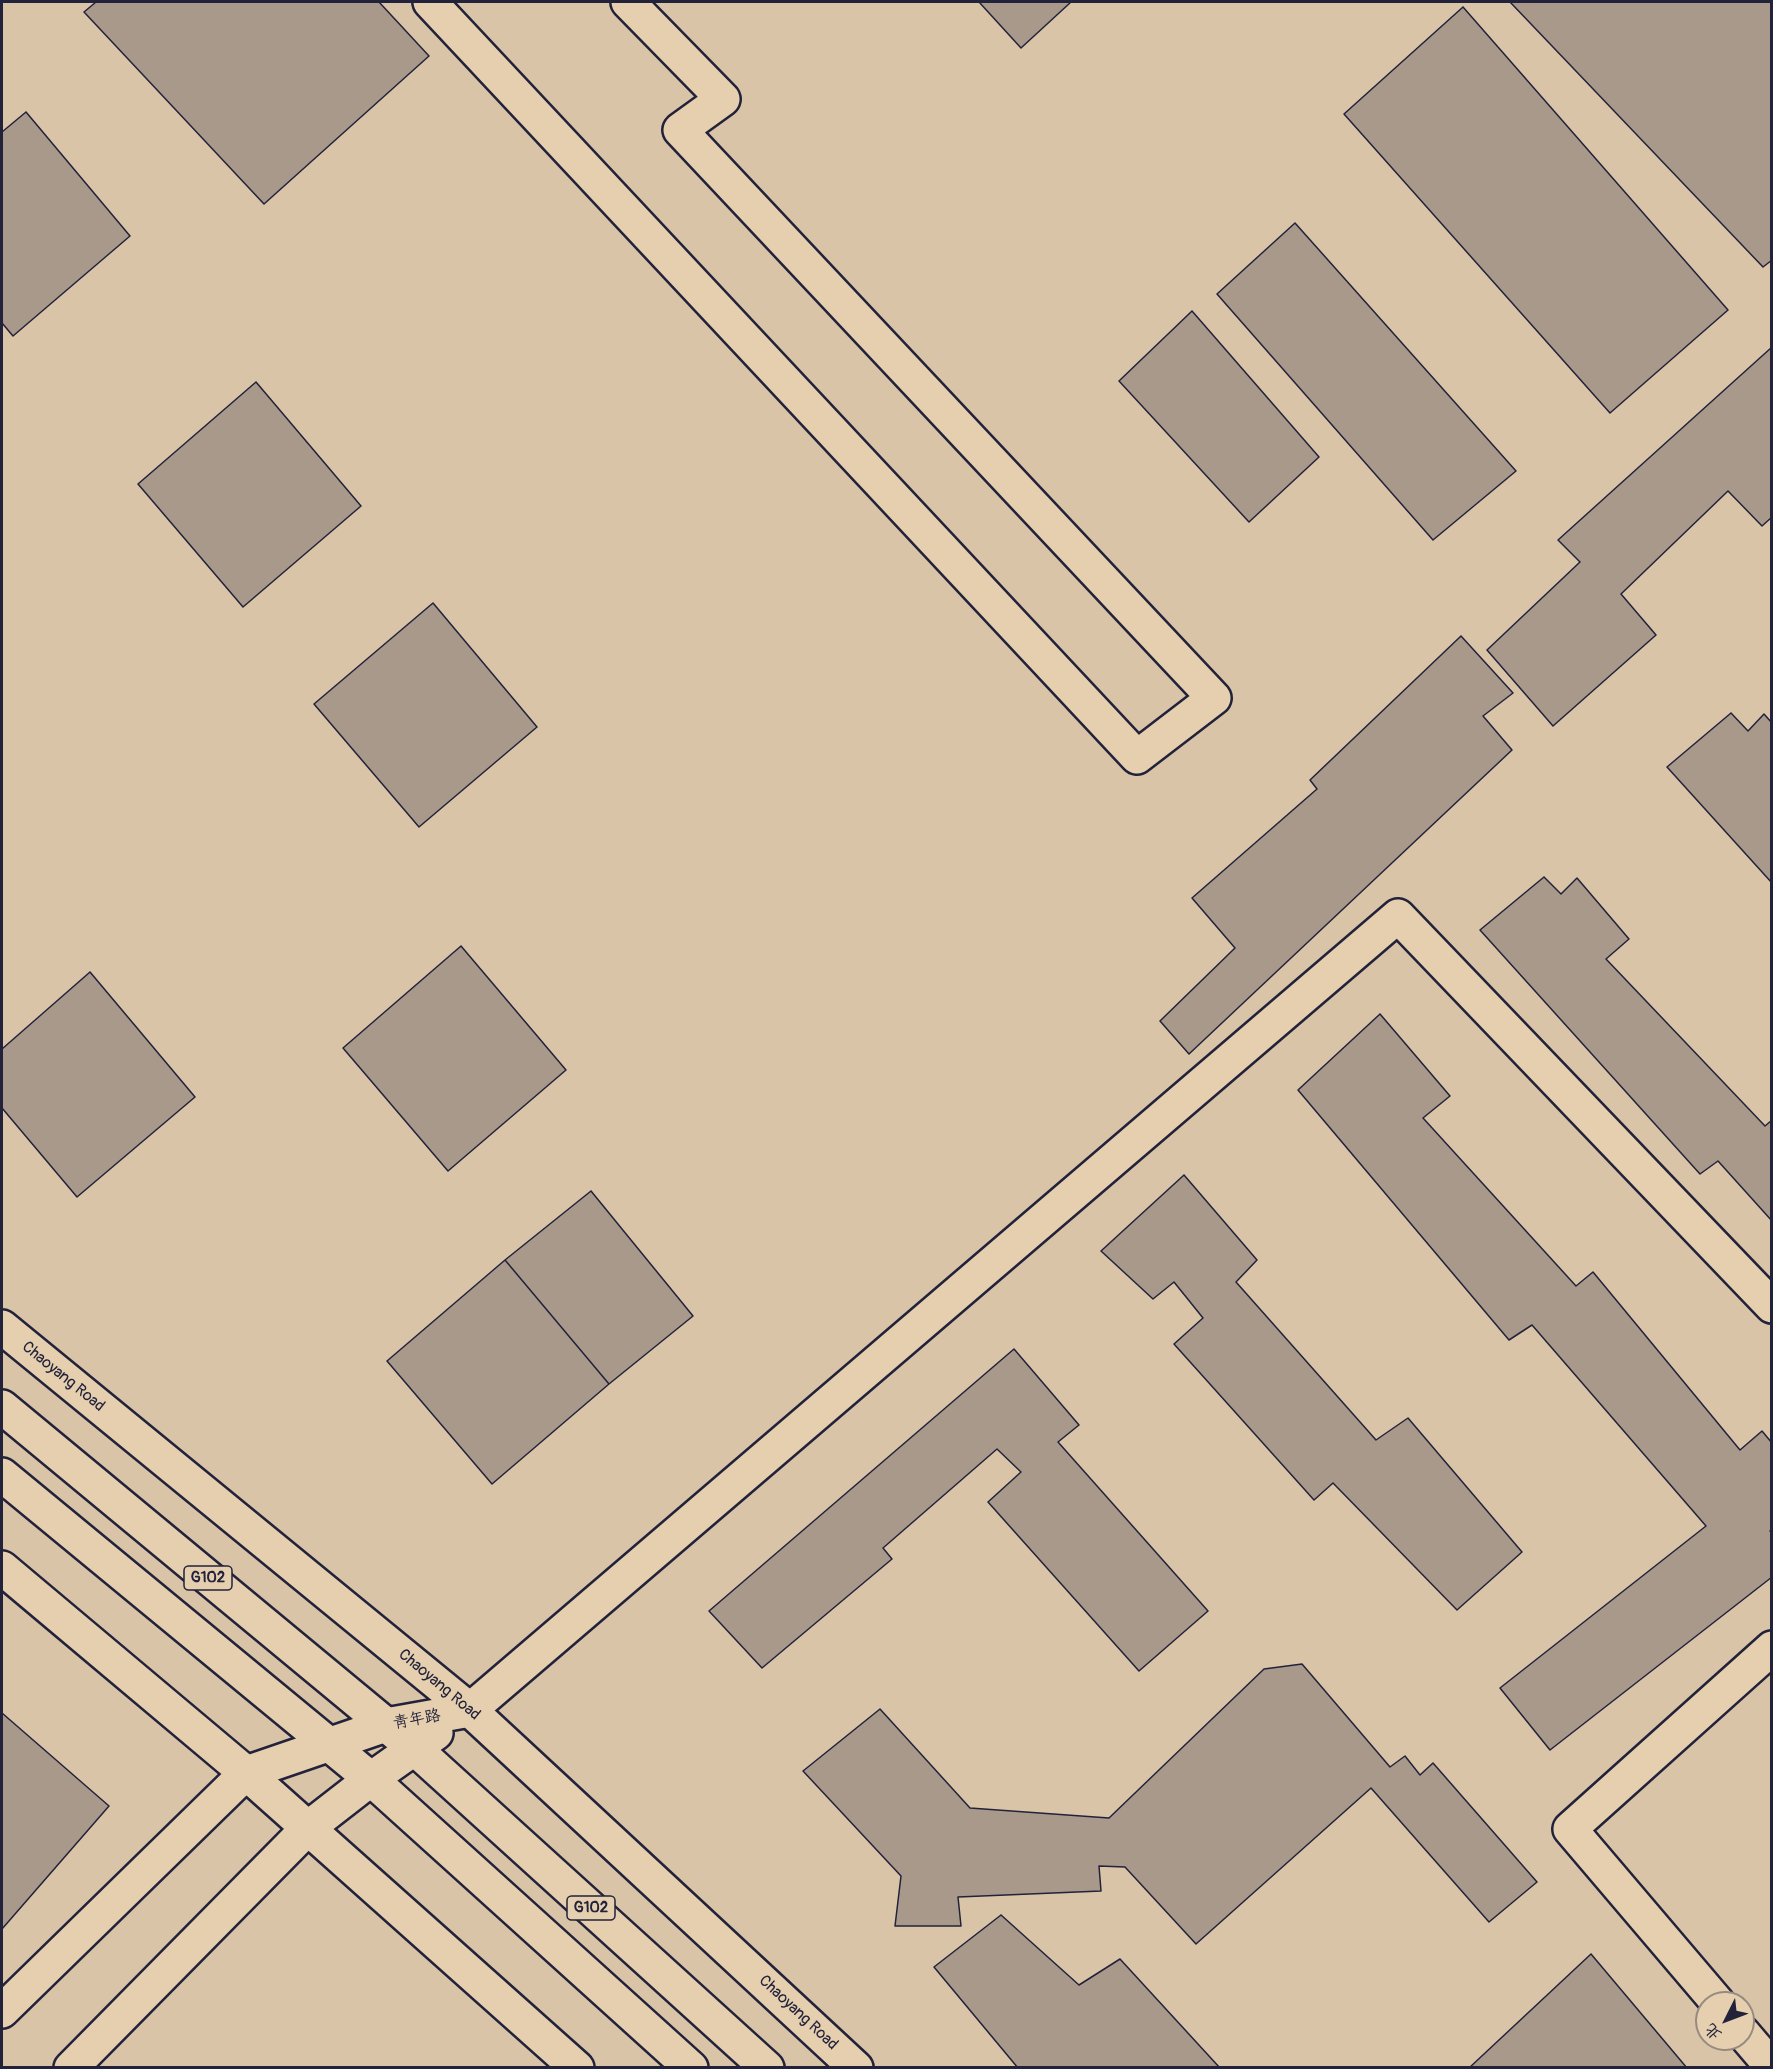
<!DOCTYPE html>
<meta charset="utf-8">
<style>
body{margin:0}
#map{position:relative;width:1773px;height:2069px;overflow:hidden;background:#d9c4a7;font-family:Pangolin,"LXGW WenKai TC",sans-serif}
canvas{display:block}
.frame{position:absolute;inset:0;border:3px solid #22223b;pointer-events:none}
.north{position:absolute;left:1695px;top:1991px;width:60px;height:60px;box-sizing:border-box;background:#e5cfae;border:2px solid #978a80;border-radius:50%;rotate:228deg;font-size:16px;font-weight:700;line-height:24px;text-align:center;color:#22223b}
.north::after{content:'';display:block;margin:auto;width:21px;height:27px;background:#22223b;clip-path:polygon(50% 0,100% 100%,50% 72%,0 100%)}
</style>
<div id="map">
<canvas width="1773" height="2069"></canvas>
<div class="frame"></div>
<div class="north">北</div>
</div>
<script>
const g = document.querySelector('canvas').getContext('2d');
g.lineJoin = 'round';
function fillPath(path, color) {
  g.fillStyle = color;
  g.fill(path, 'evenodd');
}
function poly(rows) {
  const path = new Path2D();
  for (const r of rows) {
    path.moveTo(r[0], r[1]);
    for (let i = 2; i < r.length; i += 2) path.lineTo(r[i], r[i + 1]);
  }
  return path;
}
function stroke(path, color, width, dash) {
  g.strokeStyle = color;
  g.lineWidth = width;
  g.lineCap = dash ? 'butt' : 'round';
  g.setLineDash(dash || []);
  g.stroke(path);
}
function write(font, color, halo, rows, align = 'center') {
  g.font = font + ' Pangolin,"LXGW WenKai TC",sans-serif';
  g.lineWidth = 4.5;
  g.setLineDash([]);
  g.textBaseline = 'middle';
  g.strokeStyle = halo;
  g.fillStyle = color;
  for (const [text, x, y, turn = 0] of rows) {
    g.save();
    g.translate(x, y);
    g.rotate((+turn || 0) * Math.PI / 180);
    g.textAlign = isNaN(turn) ? turn : align;
    if (halo) g.strokeText(text, 0, 0);
    g.fillText(text, 0, 0);
    g.restore();
  }
}
const building = poly([
 [96,2,379,2,429,56,264,204,84,12,96,2],
 [979,2,1071,2,1021,48,979,2],
 [1510,2,1772,2,1772,260,1763,267,1510,2],
 [1463,7,1728,310,1610,413,1344,114,1463,7],
 [26,112,130,236,13,336,2,323,2,132,26,112],
 [1295,223,1516,471,1433,540,1217,294,1295,223],
 [1192,311,1319,457,1249,522,1119,381,1192,311],
 [1772,347,1772,517,1762,526,1728,491,1621,594,1656,635,1553,726,1487,650,1580,562,1558,540,1772,347],
 [256,382,361,506,243,607,138,484,256,382],
 [433,603,537,727,419,827,314,704,433,603],
 [1461,636,1513,693,1483,716,1512,750,1189,1054,1160,1021,1235,948,1192,898,1317,789,1310,780,1461,636],
 [1731,713,1748,731,1764,714,1772,723,1772,883,1667,767,1731,713],
 [1544,877,1561,894,1577,878,1629,939,1606,959,1765,1126,1772,1120,1772,1221,1718,1161,1700,1174,1480,930,1544,877],
 [461,946,566,1070,448,1171,343,1048,461,946],
 [90,972,195,1097,77,1197,2,1108,2,1049,90,972],
 [1380,1014,1450,1096,1423,1118,1576,1286,1593,1272,1740,1450,1762,1431,1772,1443,1772,1530,1770,1531,1772,1533,1772,1577,1550,1750,1500,1688,1706,1526,1532,1325,1509,1340,1298,1090,1380,1014],
 [1184,1175,1257,1260,1236,1282,1376,1440,1408,1418,1522,1552,1457,1610,1333,1483,1314,1500,1174,1344,1203,1318,1174,1282,1153,1299,1101,1251,1184,1175],
 [591,1191,693,1316,609,1384,505,1260,591,1191],
 [505,1260,609,1384,492,1484,387,1361,505,1260],
 [1014,1349,1079,1425,1058,1442,1208,1611,1139,1671,988,1502,1021,1472,997,1449,883,1548,892,1559,762,1668,709,1611,1014,1349],
 [1302,1664,1390,1767,1405,1756,1420,1775,1433,1763,1537,1882,1489,1922,1371,1788,1196,1944,1125,1867,1099,1866,1101,1891,958,1897,961,1926,895,1926,901,1876,803,1771,880,1709,970,1808,1109,1818,1264,1669,1302,1664],
 [2,1713,109,1806,2,1929,2,1713],
 [1001,1915,1079,1985,1120,1959,1220,2068,1018,2068,934,1967,1001,1915],
 [1591,1954,1687,2068,1469,2068,1591,1954]
]);
const minor = poly([
 [430,2,1137,757,1214,698,680,130,723,99,628,2],
 [2,1327,470,1710,856,2068],
 [2,1568,246,1773,577,2068],
 [470,1710,1398,916,1772,1306],
 [1718,2003,1570,1829,1772,1648],
 [1743,2033,1772,2067]
]);
const major = poly([
 [2,2011,246,1773,386,1725,470,1710],
 [71,2068,308,1828,371,1779,436,1733]
]);
const highway = poly([
 [2,1407,414,1748,767,2068],
 [2,1475,371,1779,691,2068]
]);
const shields = [
 [208,1578,48],
 [591,1908,48]
];
const shieldNames = [
 ["G102",208,1578],
 ["G102",591,1908]
];
const streetNames = [
 ["Chaoyang Road",63,1377,39],
 ["Chaoyang Road",439,1685,40],
 ["青年路",417,1720,-10],
 ["Chaoyang Road",798,2013,43]
];
fillPath(building, '#a9998b');
stroke(building, '#22223b', 1.5);
stroke(minor, '#22223b', 38);
stroke(major, '#22223b', 38);
stroke(highway, '#22223b', 38);
stroke(minor, '#e5cfae', 33);
stroke(major, '#e5cfae', 33);
stroke(highway, '#e5cfae', 33);
for (const [x, y, w] of shields) {
  const box = new Path2D();
  box.roundRect(x - w / 2, y - 12, w, 24, 4.5);
  g.fillStyle = '#e5cfae';
  g.fill(box);
  stroke(box, '#22223b', 1.5);
}
write('bold 15px', '#22223b', null, shieldNames);
write('16px', '#22223b', '#e5cfae', streetNames);
</script>
